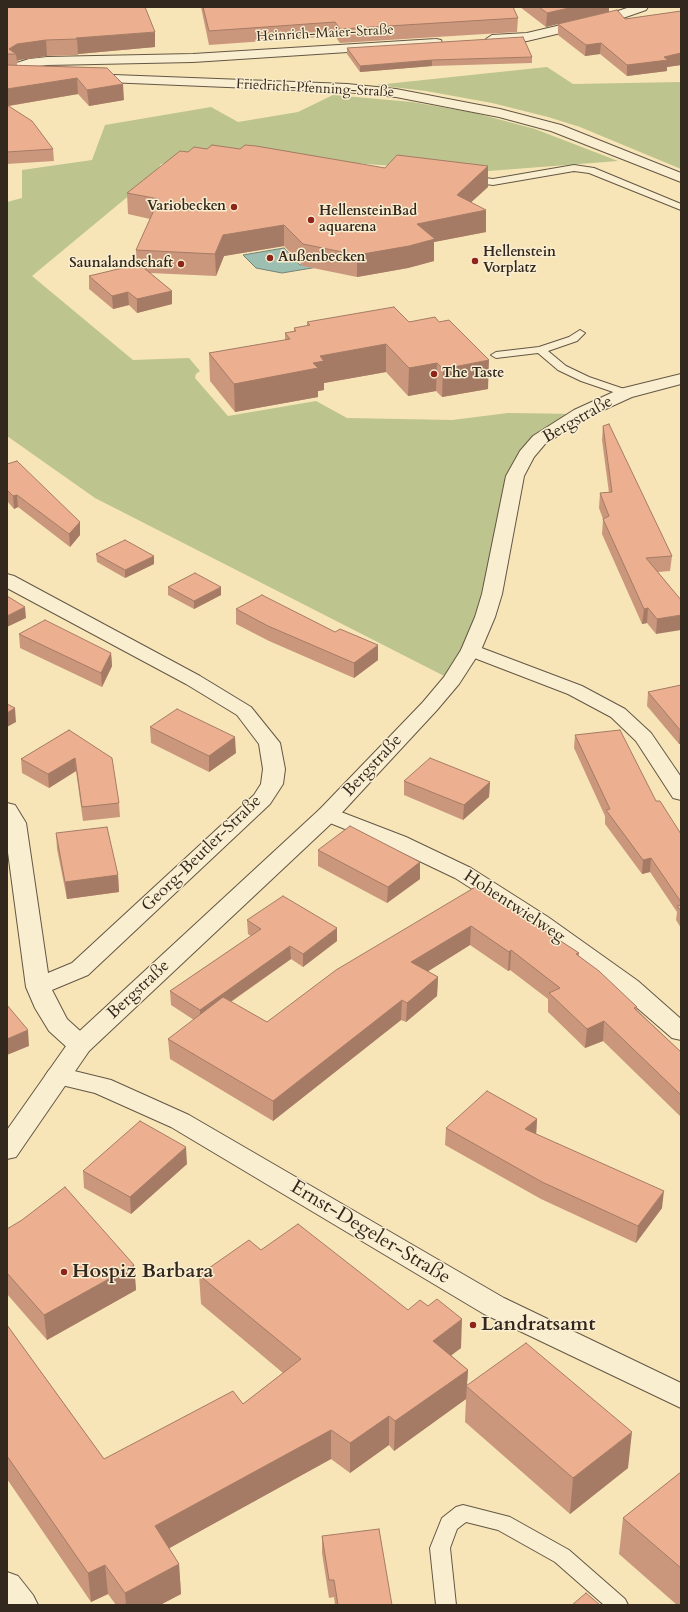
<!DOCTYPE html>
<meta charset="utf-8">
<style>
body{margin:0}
#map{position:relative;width:688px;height:1612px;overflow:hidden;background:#f7e5b8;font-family:Cardo,serif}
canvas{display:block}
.frame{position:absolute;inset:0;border:8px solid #33281e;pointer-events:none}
</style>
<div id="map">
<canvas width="688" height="1612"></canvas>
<div class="frame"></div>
</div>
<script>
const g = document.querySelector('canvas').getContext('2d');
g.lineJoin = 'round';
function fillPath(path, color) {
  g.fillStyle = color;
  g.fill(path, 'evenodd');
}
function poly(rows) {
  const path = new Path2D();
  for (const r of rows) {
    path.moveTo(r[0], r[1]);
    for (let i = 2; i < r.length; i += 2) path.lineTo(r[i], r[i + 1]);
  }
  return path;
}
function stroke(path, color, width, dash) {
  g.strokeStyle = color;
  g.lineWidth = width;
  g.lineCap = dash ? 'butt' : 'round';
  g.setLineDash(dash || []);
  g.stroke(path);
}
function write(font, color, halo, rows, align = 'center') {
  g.font = font + ' Cardo,serif';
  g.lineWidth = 3;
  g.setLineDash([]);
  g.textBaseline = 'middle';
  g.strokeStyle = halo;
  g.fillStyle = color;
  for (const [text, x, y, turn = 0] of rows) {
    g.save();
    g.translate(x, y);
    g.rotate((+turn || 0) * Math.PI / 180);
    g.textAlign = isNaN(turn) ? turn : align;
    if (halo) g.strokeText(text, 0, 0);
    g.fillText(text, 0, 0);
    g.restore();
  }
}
const green = poly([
 [547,67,573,84,681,82,681,169,580,127,548,117,492,103,426,91,376,85],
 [333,95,412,102,475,113,535,129,618,161,476,172,339,162,206,156,161,164,155,174,32,276,133,360,189,358,200,371,196,374,195,378,228,416,316,401,347,418,452,420,508,413,580,414,526,455,491,592,452,680,95,498,7,436,7,202,22,198,22,170,92,160,105,125,211,107,238,122,298,112]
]);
const water = poly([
 [284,248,300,265,321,262,324,266,282,273,256,268,243,255,284,248]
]);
const service = poly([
 [574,165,594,168,681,204,681,210,589,173,574,171,493,185,470,182,465,179,470,176,493,179,574,165],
 [580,330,585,333,577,341,548,351,566,366,589,377,630,391,631,393,630,395,622,395,581,381,558,370,538,353,496,358,491,355,496,352,539,347,569,337,580,330],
 [463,1505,510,1517,569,1550,625,1599,628,1605,604,1605,555,1562,498,1530,466,1522,457,1529,450,1548,456,1605,436,1605,430,1548,442,1518,456,1507,463,1505]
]);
const minor = poly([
 [630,7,648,7,646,10,620,19,527,41,492,43,486,39,492,35,527,33,612,13,630,7],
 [436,39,441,40,442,43,441,46,193,62,47,65,31,67,7,74,7,66,29,59,47,57,193,54,436,39],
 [88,74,347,84,396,89,500,109,561,125,681,173,681,182,551,131,499,117,396,97,347,92,83,81,81,78,83,75,88,74],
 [7,574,14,576,200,676,251,707,280,743,285,769,283,784,270,804,88,975,52,990,67,1019,89,1039,92,1045,89,1051,80,1053,71,1051,49,1031,35,1008,26,987,7,845,7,803,15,805,26,823,48,973,72,963,254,795,261,784,263,769,259,744,237,715,186,684,7,588,7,574],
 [471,644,582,686,625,709,651,733,681,777,681,800,673,798,636,741,611,717,568,694,464,654,461,650,464,646,471,644],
 [328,807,406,837,471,868,548,917,638,981,681,1019,681,1040,672,1038,620,993,532,927,455,878,390,847,320,819,317,814,320,809,328,807],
 [58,1067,111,1080,189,1115,504,1298,681,1383,681,1408,484,1314,171,1127,95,1093,49,1082,45,1076,49,1070,58,1067],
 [7,1572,18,1576,33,1595,38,1605,7,1605,7,1572]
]);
const tertiary = poly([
 [681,374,681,384,632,397,586,418,545,444,534,457,524,476,502,594,495,617,481,650,459,684,437,710,336,819,89,1051,16,1157,7,1159,7,1130,71,1039,320,809,423,702,444,677,461,650,475,617,482,594,506,476,520,451,533,436,574,410,620,389,681,374]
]);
const wall = poly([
 [7,7,155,47,78,54,78,55,47,56,19,60,17,61,17,65,107,68,124,100,89,106,78,94,9,106,53,149,54,161,7,164],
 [201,7,513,7,518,18,517,32,340,43,335,36,209,45],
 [520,7,609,7,546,27],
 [681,11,681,65,667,67,667,71,627,76,600,54,585,56,558,35,558,24,625,19],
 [347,48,532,57,532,63,432,66,360,72,347,54],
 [207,149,385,168,488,166,488,187,471,202,486,232,434,242,434,261,408,268,357,277,303,266,284,246,224,256,216,276,150,273,172,291,172,304,137,313,129,305,113,309,89,289,89,276,137,265,136,250,150,219,128,214,127,193,188,152],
 [307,322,409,322,488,389,442,397,436,391,408,396,386,372,324,383,324,390,318,391,318,397,235,412,210,381,209,353,285,340,285,333,294,331,294,328,307,326],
 [603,426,672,556,670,571,658,572,681,600,656,634,647,623,642,624,602,534,603,519,599,508,600,493,609,493,602,440],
 [7,464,80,522,80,535,70,547,18,507,14,509,7,501],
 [96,554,154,564,125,578,97,562],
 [168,587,221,595,194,609,168,595],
 [236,609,378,660,354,678,269,641,236,624],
 [19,634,111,653,112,666,102,687,20,648],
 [681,685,681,744,679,744,647,706,648,692],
 [150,727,236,753,209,772,151,743],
 [69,730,119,803,120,817,83,821,76,771,49,788,22,773,21,759],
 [575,735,656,801,681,834,681,928,676,920,677,912,650,872,642,874,605,824,605,816,574,748],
 [404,781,490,782,489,797,463,820,404,795],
 [56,833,118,875,119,892,67,899,57,849],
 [318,850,420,862,420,879,387,903,318,866],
 [477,886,579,953,579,956,637,1007,637,1010,681,1052,681,1117,603,1041,585,1048,548,1012,548,999,510,970,508,971,470,945,428,971,438,977,437,996,406,1022,401,1020,273,1121,170,1059,168,1039,194,1020,171,1005,170,991,251,936,248,934,247,920,337,941,303,967,291,959,231,1002,267,1022],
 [537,1119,536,1134,662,1208,636,1243,541,1199,445,1145,446,1128],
 [187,1164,131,1214,84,1188,83,1171],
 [7,1229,134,1265,136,1290,47,1340,7,1294],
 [261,1250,408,1310,461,1348,451,1355,468,1370,467,1385,628,1468,570,1514,465,1422,466,1399,394,1451,389,1445,350,1473,331,1459,169,1548,179,1564,181,1594,160,1605,116,1605,108,1594,91,1602,7,1479,7,1325,104,1459,243,1404,283,1373,201,1304,199,1275],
 [681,1472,681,1605,677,1605,619,1554,623,1518],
 [322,1536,392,1605,335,1605,334,1597,329,1598,322,1553]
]);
const shadedWall = poly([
 [573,7,609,7,609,12,546,27,547,13],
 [155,32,155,47,78,54,77,39,76,38],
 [46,40,47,56,19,60,17,61,16,54,9,49,17,44],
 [601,43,600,54,585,56,586,45],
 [681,53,681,65,667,67,667,71,627,76,627,65],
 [432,60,432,66,360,72,360,66],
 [77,78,78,94,7,106,7,89],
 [123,84,124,100,89,106,87,90],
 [488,166,488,187,456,216,457,195],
 [486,210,486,232,434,242,434,261,408,268,357,277,357,255,417,224],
 [284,225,284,246,224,256,216,276,215,254,223,235],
 [172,291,172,304,137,313,137,299],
 [128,292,129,305,113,309,112,296],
 [386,344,386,372,324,383,324,390,318,391,318,397,235,412,234,384,313,363,320,356],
 [489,360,488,389,442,397,443,369],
 [437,363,436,391,408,396,409,368],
 [17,495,18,507,14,509,13,496],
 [80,522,80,535,70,547,69,534],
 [154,556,154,564,125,578,125,570],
 [221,587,221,595,194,609,194,601],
 [25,607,26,618,7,627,7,616],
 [648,608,647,623,642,624,644,609],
 [681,615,681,630,656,634,657,619],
 [378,645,378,660,354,678,354,663],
 [111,653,112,666,102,687,101,673],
 [15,708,16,722,7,727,7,713],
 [681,729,681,744,679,744,680,730],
 [235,737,236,753,209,772,209,756],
 [75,758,76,771,49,788,48,774],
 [490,782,489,797,463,820,464,805],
 [651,858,650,872,642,874,643,860],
 [420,862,420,879,387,903,388,887],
 [118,875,119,892,67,899,65,882],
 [471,926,470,945,411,982,411,962],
 [337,928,337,941,303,967,303,954],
 [290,946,291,959,200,1023,200,1010],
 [511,950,510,970,508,971,509,952],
 [438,977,437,996,406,1022,407,1003],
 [402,1000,401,1020,273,1121,273,1101],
 [604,1021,603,1041,585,1048,587,1029],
 [28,1030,29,1046,7,1055,7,1039],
 [537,1119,536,1136,525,1129],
 [186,1147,187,1164,131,1214,130,1197],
 [664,1191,662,1208,636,1243,638,1226],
 [134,1265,136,1290,47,1340,44,1315],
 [462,1319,461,1348,432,1370,433,1341],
 [468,1370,466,1399,394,1451,395,1421],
 [389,1416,389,1445,350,1473,350,1443],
 [331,1430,331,1459,157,1555,155,1526],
 [632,1432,628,1468,570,1514,573,1478],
 [179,1564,181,1594,160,1605,126,1605,125,1593],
 [105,1565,108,1594,91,1602,88,1573]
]);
const building = poly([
 [7,7,145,7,155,32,76,38,77,39,46,40,17,44,9,49,16,54,7,54,7,7],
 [203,7,513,7,518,18,340,29,335,22,209,31,203,7],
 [539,7,573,7,547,13,539,7],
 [617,10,625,19,681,11,681,53,664,57,668,60,627,65,601,43,586,45,558,24,617,10],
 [523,37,532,57,432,60,360,66,347,48,523,37],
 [7,65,107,68,123,84,87,90,77,78,7,89,7,65],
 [7,105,32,121,53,149,7,152,7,105],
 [212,145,240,149,245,145,256,146,385,168,397,155,488,166,457,195,486,210,417,224,435,239,409,246,357,255,303,244,284,225,223,235,215,254,136,250,159,199,127,193,180,151,188,152,194,147,207,149,212,145],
 [139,264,172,291,137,299,128,292,112,296,89,276,139,264],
 [394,307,409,322,435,317,439,322,449,320,489,360,443,369,437,363,409,368,386,344,320,356,324,361,313,363,318,368,234,384,209,353,290,339,285,333,296,331,294,328,310,325,307,322,394,307],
 [609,424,672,556,646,558,681,600,681,615,657,619,648,608,644,609,603,519,609,516,600,493,612,492,603,426,609,424],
 [17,461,80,522,69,534,17,495,13,496,7,490,7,464,17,461],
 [125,540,154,556,125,570,96,554,125,540],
 [195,573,221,587,194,601,168,587,195,573],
 [262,595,335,632,340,629,378,645,354,663,268,626,236,609,262,595],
 [7,596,25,607,7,616,7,596],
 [45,620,111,653,101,673,19,634,45,620],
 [681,685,681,729,680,730,648,692,681,685],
 [7,704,15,708,7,713,7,704],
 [177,709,235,737,209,756,150,727,177,709],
 [69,730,112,758,119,803,82,807,75,758,48,774,21,759,69,730],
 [620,730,656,801,660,801,681,834,681,902,651,858,643,860,606,810,610,809,575,735,620,730],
 [430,758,490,782,464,805,404,781,430,758],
 [350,826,420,862,388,887,318,850,350,826],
 [107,827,118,875,65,882,56,833,107,827],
 [477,886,579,953,576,954,599,971,637,1007,634,1008,681,1052,681,1095,604,1021,587,1029,549,993,560,988,511,950,509,952,471,926,411,962,438,977,407,1003,402,1000,273,1101,168,1039,223,997,267,1022,336,970,477,886],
 [283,896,337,928,303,954,290,946,200,1010,170,991,261,929,247,920,283,896],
 [681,905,681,911,677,906,681,905],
 [7,1005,28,1030,7,1039,7,1005],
 [487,1091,537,1119,525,1129,664,1191,638,1226,542,1182,446,1128,487,1091],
 [140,1121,186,1147,130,1197,83,1171,140,1121],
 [65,1187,134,1265,44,1315,7,1273,7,1229,22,1220,65,1187],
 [298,1224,408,1310,420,1300,428,1306,437,1299,462,1319,433,1341,468,1370,395,1421,389,1416,350,1443,331,1430,155,1526,179,1564,125,1593,105,1565,88,1573,7,1456,7,1325,104,1459,233,1391,243,1404,301,1359,199,1275,249,1240,261,1250,298,1224],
 [526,1343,632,1432,573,1478,466,1386,526,1343],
 [681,1472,681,1568,623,1518,681,1472],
 [379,1529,392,1605,338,1605,334,1580,329,1580,322,1536,379,1529],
 [586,1593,600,1605,572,1605,586,1593]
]);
const markers = [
 [234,207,4,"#8f2418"],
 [311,220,4,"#8f2418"],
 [270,258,4,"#8f2418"],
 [475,261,4,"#8f2418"],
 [181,264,4,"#8f2418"],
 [434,374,4,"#8f2418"],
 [64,1272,4,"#8f2418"],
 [473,1325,4,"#8f2418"]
];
const farStreetnames = [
 ["Heinrich-Maier-Straße",325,34,-3],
 ["Friedrich-Pfenning-Straße",315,89,3]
];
const farPoinames = [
 ["Variobecken",226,207,"right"],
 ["HellensteinBad",319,212],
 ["aquarena",319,228],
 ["Hellenstein",483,253],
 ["Vorplatz",483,269],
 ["Außenbecken",278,258],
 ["Saunalandschaft",173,264,"right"],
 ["The Taste",442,374]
];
const streetNames = [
 ["Bergstraße",578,420,-30],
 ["Bergstraße",373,766,-47],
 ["Georg-Beutler-Straße",202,854,-44],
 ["Hohentwielweg",514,907,33],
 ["Bergstraße",139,990,-43]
];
const nearStreetnames = [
 ["Ernst-Degeler-Straße",370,1233,31]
];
const nearPoinames = [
 ["Hospiz Barbara",72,1272],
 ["Landratsamt",481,1325]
];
fillPath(green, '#bdc48e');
fillPath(water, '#9dbfb1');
stroke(water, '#738376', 1);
stroke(service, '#645744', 2);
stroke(minor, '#645744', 2);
stroke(tertiary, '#645744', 2);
fillPath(service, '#faeed1');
fillPath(minor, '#faeed1');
fillPath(tertiary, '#faeed1');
fillPath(wall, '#cb977c');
fillPath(shadedWall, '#a57b65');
fillPath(building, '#ecb090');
stroke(building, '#a57b65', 1);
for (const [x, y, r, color] of markers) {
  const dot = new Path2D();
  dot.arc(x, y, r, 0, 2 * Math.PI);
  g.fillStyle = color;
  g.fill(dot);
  stroke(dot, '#faeed1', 1.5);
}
write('14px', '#33281e', '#faeed1', farStreetnames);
write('bold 14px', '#33281e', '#faeed1', farPoinames, 'left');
write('17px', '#33281e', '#faeed1', streetNames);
write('20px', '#33281e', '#faeed1', nearStreetnames);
write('bold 20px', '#33281e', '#faeed1', nearPoinames, 'left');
</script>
